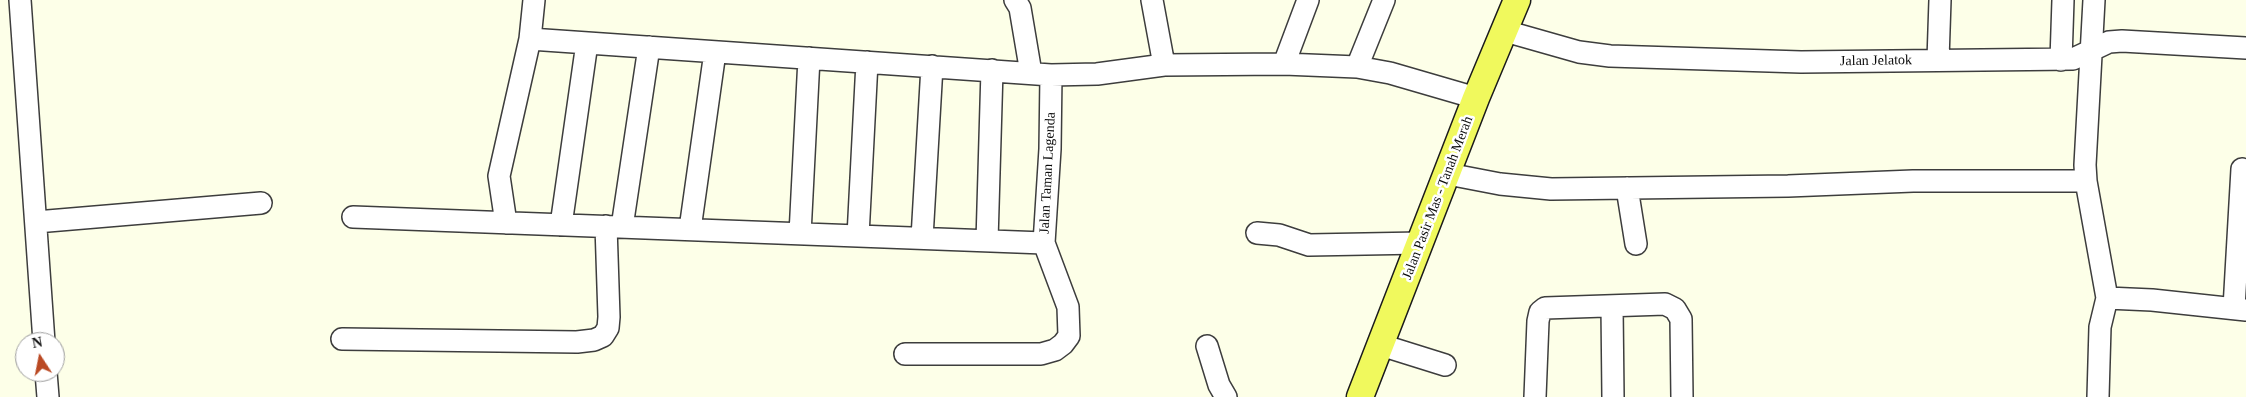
<!DOCTYPE html>
<style>
body{margin:0}
#map{position:relative;width:2246px;height:397px;overflow:hidden;background:#fdffe8;font-family:Georgia,serif}
canvas{display:block}
.north{position:absolute;left:15px;top:332px;width:50px;height:50px;box-sizing:border-box;background:#fff;border:1px solid #9d9d9d;border-radius:50%;rotate:349deg;font-size:14px;font-weight:700;line-height:20px;text-align:center;color:#0a0a0a}
.north::after{content:'';display:block;margin:auto;width:18px;height:22px;background:#ba4923;clip-path:polygon(50% 0,100% 100%,50% 72%,0 100%)}
</style>
<div id="map">
<canvas width="2246" height="397"></canvas>
<div class="north">N</div>
</div>
<script>
const g = document.querySelector('canvas').getContext('2d');
g.lineJoin = 'round';
function poly(rows) {
  const path = new Path2D();
  for (const r of rows) {
    path.moveTo(r[0], r[1]);
    for (let i = 2; i < r.length; i += 2) path.lineTo(r[i], r[i + 1]);
  }
  return path;
}
function stroke(path, color, width, dash) {
  g.strokeStyle = color;
  g.lineWidth = width;
  g.lineCap = dash ? 'butt' : 'round';
  g.setLineDash(dash || []);
  g.stroke(path);
}
function write(font, color, halo, rows, align = 'center') {
  g.font = font + ' Georgia,serif';
  g.lineWidth = 5;
  g.setLineDash([]);
  g.textBaseline = 'middle';
  g.strokeStyle = halo;
  g.fillStyle = color;
  for (const [text, x, y, turn = 0] of rows) {
    g.save();
    g.translate(x, y);
    g.rotate((+turn || 0) * Math.PI / 180);
    g.textAlign = isNaN(turn) ? turn : align;
    if (halo) g.strokeText(text, 0, 0);
    g.fillText(text, 0, 0);
    g.restore();
  }
}
const minor = poly([
 [20,0,44,342],
 [1015,0,1020,8,1031,73],
 [1152,0,1164,65],
 [2094,0,2085,165,2086,181,2107,298,2100,327,2098,397],
 [1505,31,1579,52,1610,56,1801,62,2073,59,2109,42,2122,41,2246,48],
 [530,39,1051,75,1097,74,1164,65,1284,64,1357,67,1390,73,1476,98],
 [1938,60,1940,0],
 [2061,60,2063,0],
 [1284,64,1308,0],
 [1357,67,1384,0],
 [1448,174,1500,184,1551,189,1788,186,1913,181,2086,181],
 [1627,188,1636,244],
 [353,217,1044,243],
 [36,222,261,203],
 [506,223,499,176,530,39,534,0],
 [561,225,587,43],
 [622,227,649,47],
 [690,229,715,52],
 [1257,233,1279,235,1309,245,1421,243],
 [800,234,809,58],
 [858,236,867,62],
 [922,238,932,66],
 [987,241,992,70],
 [2107,298,2152,300,2246,310],
 [1612,306,1613,397],
 [2234,308,2242,169],
 [342,339,577,342,594,340,603,336,608,328,609,317,606,226],
 [1381,345,1445,365],
 [1207,346,1219,385,1226,397],
 [905,354,1041,354,1055,350,1063,344,1069,336,1068,307,1044,243,1050,149,1051,75],
 [46,372,48,397],
 [1535,397,1538,321,1540,312,1545,308,1665,304,1675,309,1681,319,1682,397]
]);
const major = poly([
 [1360,397,1476,98,1517,0]
]);
const streetNames = [
 ["Jalan Jelatok",1876,61,-1],
 ["Jalan Taman Lagenda",1048,173,-87],
 ["Jalan Pasir Mas - Tanah Merah",1438,198,-69]
];
stroke(minor, '#3d3d3d', 24);
stroke(major, '#1b1b1b', 29);
stroke(minor, '#fff', 21);
stroke(major, '#f0f95d', 26);
write('14px', '#0a0a0a', '#fff', streetNames);
</script>
